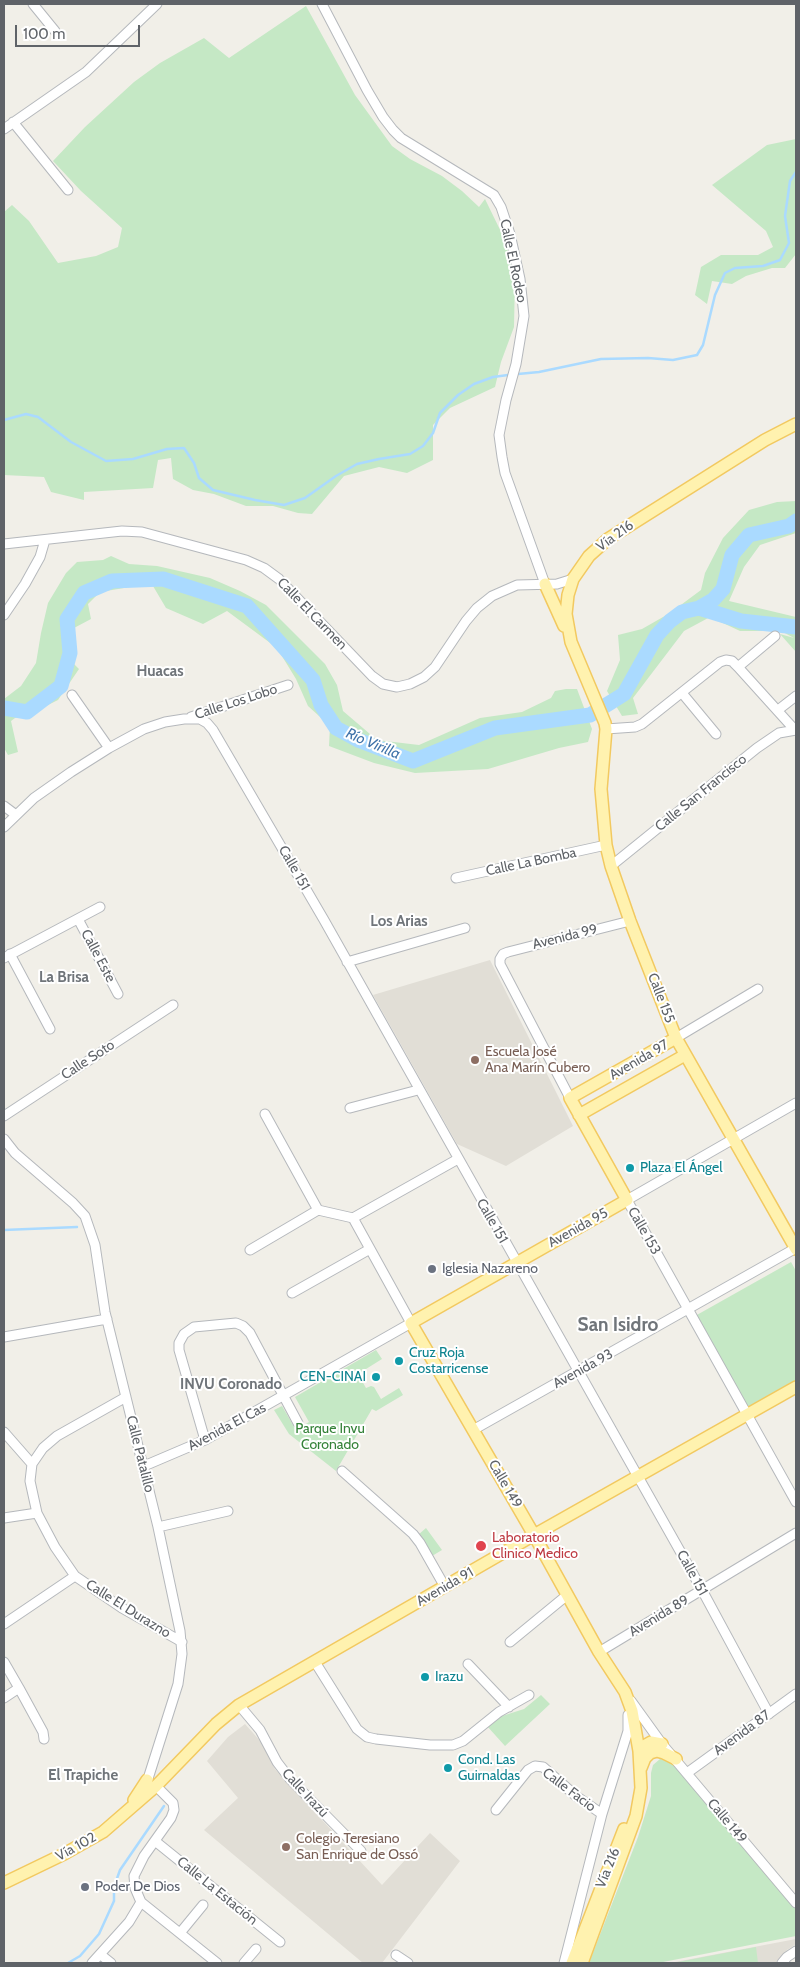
<!DOCTYPE html>
<meta charset="utf-8">
<style>
body{margin:0}
#map{position:relative;width:800px;height:1967px;overflow:hidden;background:#f1efe8;font-family:Cabin,sans-serif}
canvas{display:block}
.frame{position:absolute;inset:0;border:5px solid #5f6368;pointer-events:none}
.scale{position:absolute;left:15px;top:25px;width:125px;height:22px;box-sizing:border-box;border:2px solid #5f6368;border-top:0;padding-left:6px;font-size:15px;line-height:18px;white-space:nowrap;color:#5f6368;-webkit-text-stroke:4px #fff;paint-order:stroke}
</style>
<div id="map">
<canvas width="800" height="1967"></canvas>
<div class="frame"></div>
<div class="scale">100 m</div>
</div>
<script>
const g = document.querySelector('canvas').getContext('2d');
g.lineJoin = 'round';
function fillPath(path, color) {
  g.fillStyle = color;
  g.fill(path, 'evenodd');
}
function poly(rows) {
  const path = new Path2D();
  for (const r of rows) {
    path.moveTo(r[0], r[1]);
    for (let i = 2; i < r.length; i += 2) path.lineTo(r[i], r[i + 1]);
  }
  return path;
}
function stroke(path, color, width, dash) {
  g.strokeStyle = color;
  g.lineWidth = width;
  g.lineCap = dash ? 'butt' : 'round';
  g.setLineDash(dash || []);
  g.stroke(path);
}
function write(font, color, halo, rows, align = 'center') {
  g.font = font + ' Cabin,sans-serif';
  g.lineWidth = 4;
  g.setLineDash([]);
  g.textBaseline = 'middle';
  g.strokeStyle = halo;
  g.fillStyle = color;
  for (const [text, x, y, turn = 0] of rows) {
    g.save();
    g.translate(x, y);
    g.rotate((+turn || 0) * Math.PI / 180);
    g.textAlign = isNaN(turn) ? turn : align;
    if (halo) g.strokeText(text, 0, 0);
    g.fillText(text, 0, 0);
    g.restore();
  }
}
const education = poly([
 [490,960,573,1126,506,1166,457,1144,373,995],
 [245,1724,262,1743,275,1769,382,1885,430,1833,460,1861,382,1963,363,1963,204,1830,238,1798,207,1761,228,1737],
 [796,1939,796,1944,787,1950,778,1963,675,1963,675,1962]
]);
const green = poly([
 [306,6,355,95,392,146,410,159,442,176,462,191,479,207,485,199,505,240,515,277,514,327,501,362,495,387,450,408,433,425,433,460,407,473,379,467,344,476,312,514,298,513,273,506,246,506,214,494,193,490,173,479,171,458,158,460,153,488,84,492,84,500,51,492,44,477,4,475,4,212,12,205,29,221,58,263,96,256,118,247,122,228,81,191,53,161,85,127,134,82,160,63,204,38,229,58],
 [796,139,796,254,785,268,772,268,746,276,732,284,712,281,707,304,695,295,701,267,721,255,758,255,773,247,766,231,712,185,767,145],
 [796,501,796,533,760,545,744,567,729,601,796,617,796,652,780,634,794,638,781,631,740,631,710,617,684,631,633,698,638,714,622,716,607,691,620,660,618,635,642,629,670,613,701,590,705,573,723,538,749,510,777,502],
 [111,556,129,564,157,566,210,578,240,591,266,605,325,664,337,685,343,711,377,740,419,745,480,718,522,712,551,698,555,691,566,689,577,689,592,729,588,742,559,748,488,769,415,773,374,763,329,746,330,726,308,706,296,679,277,648,227,611,203,624,166,608,153,586,130,587,100,592,88,604,91,619,74,628,71,643,65,655,79,669,58,700,40,709,15,718,11,721,18,752,8,755,4,748,4,699,21,686,36,663,41,633,48,603,66,573,77,562,103,560],
 [791,1262,796,1271,796,1380,747,1408,695,1316],
 [376,1350,382,1359,358,1374,366,1388,371,1386,374,1387,381,1399,399,1388,403,1395,376,1411,372,1409,336,1471,289,1434,274,1410,282,1406,296,1430,309,1422,295,1397],
 [426,1528,442,1550,432,1556,418,1535],
 [541,1695,550,1704,505,1746,487,1726,499,1717,524,1709],
 [660,1759,669,1760,675,1764,796,1909,796,1936,658,1963,589,1963,638,1837,651,1796,651,1773,653,1765],
 [756,1947,758,1963,678,1963,678,1962]
]);
const stream = poly([
 [518,374,539,372,601,359,648,358,673,360,697,355,703,345,715,295,725,273,735,268,763,266,780,260,789,243,785,216,790,181,796,172],
 [4,420,26,414,38,417,71,442,106,461,133,459,167,449,184,448,194,463,199,478,213,490,255,500,284,505,305,498,336,476,357,464,379,459,410,454,423,446,433,433,440,413,458,395,474,384,493,377,508,375],
 [4,1230,77,1227],
 [68,1963,80,1956,99,1934,114,1901,114,1887,120,1870,164,1806]
]);
const river = poly([
 [699,608,741,621,796,627],
 [4,708,27,712,61,686,70,653,67,619,84,593,112,581,163,579,247,606,313,680,321,705,336,728,358,740,413,761,495,728,590,715,608,704,624,694,657,635,670,621,682,612,699,608,713,600,723,589,732,555,749,535,789,526,796,521]
]);
const minor = poly([
 [33,4,55,31],
 [322,4,367,90,383,117,393,130,401,138,494,195,501,207,510,234,520,279,524,316,516,364,506,400,499,435,502,457,505,473,545,584],
 [13,122,68,190],
 [4,129,86,72,157,4],
 [4,544,122,531,142,532,246,560,264,568,279,579,372,676,383,684,397,687,410,684,424,677,435,667,466,621,477,608,492,596,517,585,557,584,573,579],
 [4,615,25,584,40,557,45,540],
 [738,667,775,636],
 [682,693,716,734],
 [72,695,109,748],
 [778,710,796,696],
 [191,717,288,685],
 [606,729,635,727,642,724,720,662,726,660,732,661,738,667,794,729],
 [4,806,16,815],
 [4,827,34,798,71,772,109,748,144,729,165,722,184,719,200,719,207,723,213,730,324,920,702,1590,769,1714],
 [611,866,757,748,779,733,796,730],
 [456,878,606,845],
 [78,919,118,994],
 [10,954,50,1029],
 [4,958,100,907],
 [347,962,465,928],
 [676,1038,758,989],
 [570,1098,500,964,500,959,503,954,508,952,630,921],
 [796,1103,627,1200,796,1502],
 [350,1108,418,1090],
 [4,1116,173,1005],
 [4,1139,15,1153,73,1203,85,1216,95,1245,105,1312,158,1527,180,1631,182,1654,178,1684,146,1785],
 [353,1218,458,1159],
 [250,1250,318,1210],
 [292,1293,370,1249],
 [4,1337,107,1319],
 [126,1397,57,1436,43,1448,32,1464,30,1481,37,1513,55,1547,75,1576,122,1608,182,1642],
 [473,1430,796,1248],
 [4,1432,32,1464],
 [205,1440,179,1350,179,1343,184,1334,194,1327,236,1323,243,1326,250,1333,298,1423],
 [144,1466,205,1440,411,1323,353,1218,318,1210,265,1114],
 [342,1471,413,1534,420,1543,445,1587],
 [4,1518,37,1513],
 [158,1527,228,1511],
 [4,1624,75,1576],
 [510,1642,566,1596],
 [599,1652,796,1533],
 [4,1662,19,1688,4,1698],
 [315,1662,357,1729,367,1737,376,1739,430,1745,453,1745,463,1741,499,1712,529,1695],
 [468,1664,509,1707],
 [19,1688,43,1732,44,1739],
 [631,1701,662,1744,796,1903],
 [239,1705,260,1730,277,1762,290,1779,361,1851],
 [687,1773,796,1694],
 [496,1810,528,1770,535,1766,543,1767,576,1796,602,1814],
 [155,1841,280,1942],
 [141,1902,217,1963],
 [180,1933,203,1905],
 [101,1955,111,1963],
 [396,1955,408,1963],
 [92,1963,129,1922,141,1902,135,1888,134,1876,144,1856,171,1818,174,1810,173,1803,156,1786],
 [244,1963,256,1949],
 [564,1963,602,1814,628,1731,628,1715],
 [782,1963,787,1957,796,1951]
]);
const major = poly([
 [796,424,765,440,608,539,589,556,573,579,568,595,566,614,571,642,605,723,606,729,601,789,606,845,611,866,630,921,676,1038,796,1249],
 [545,584,564,626],
 [579,1115,685,1055],
 [639,1751,642,1747,651,1742,662,1744],
 [641,1768,645,1758,650,1753,657,1751,664,1753,676,1759],
 [134,1800,147,1780],
 [4,1883,64,1854,103,1832,156,1786,216,1724,239,1705,534,1535,796,1387],
 [572,1963,624,1829],
 [582,1963,636,1816,641,1788,639,1751,632,1711,625,1692,599,1652,534,1535,411,1323,627,1200,570,1098,676,1038]
]);
const markers = [
 [475,1060,5,"#8d6e63"],
 [630,1168,5,"#0f9aa8"],
 [432,1269,5,"#6b7280"],
 [399,1361,5,"#0f9aa8"],
 [376,1377,5,"#0f9aa8"],
 [481,1546,6,"#e0444e"],
 [425,1677,5,"#0f9aa8"],
 [448,1768,5,"#0f9aa8"],
 [286,1847,5,"#8d6e63"],
 [85,1887,5,"#6b7280"]
];
const streetNames = [
 ["Calle El Rodeo",513,261,78],
 ["Vía 216",615,536,-36],
 ["Calle El Carmen",312,614,46],
 ["Calle Los Lobo",236,702,-18],
 ["Calle San Francisco",701,793,-39],
 ["Calle La Bomba",531,862,-12],
 ["Calle 151",294,868,60],
 ["Avenida 99",565,937,-14],
 ["Calle Este",98,956,62],
 ["Calle 155",661,998,69],
 ["Calle Soto",88,1060,-33],
 ["Avenida 97",639,1060,-30],
 ["Calle 151",492,1221,60],
 ["Avenida 95",578,1228,-29],
 ["Calle 153",644,1231,60],
 ["Avenida 93",583,1369,-29],
 ["Avenida El Cas",227,1427,-28],
 ["Calle Patalillo",140,1454,76],
 ["Calle 149",505,1484,60],
 ["Calle 151",692,1573,61],
 ["Avenida 91",445,1587,-30],
 ["Calle El Durazno",128,1609,32],
 ["Avenida 89",659,1616,-31],
 ["Avenida 87",742,1733,-36],
 ["Calle Facio",569,1790,37],
 ["Calle Irazú",305,1793,47],
 ["Calle 149",727,1821,50],
 ["Vía 102",76,1847,-29],
 ["Vía 216",608,1868,-68],
 ["Calle La Estación",217,1891,39]
];
const educationNames = [
 ["Escuela José",485,1052],
 ["Ana Marín Cubero",485,1068],
 ["Colegio Teresiano",296,1839],
 ["San Enrique de Ossó",296,1855]
];
const cultureNames = [
 ["Plaza El Ángel",640,1168],
 ["Cruz Roja",409,1353],
 ["Costarricense",409,1369],
 ["CEN-CINAI",366,1377,"right"],
 ["Irazu",435,1677],
 ["Cond. Las",458,1760],
 ["Guirnaldas",458,1776]
];
const worshipNames = [
 ["Iglesia Nazareno",442,1269],
 ["Poder De Dios",95,1887]
];
const parkNames = [
 ["Parque Invu",330,1429],
 ["Coronado",330,1445]
];
const healthNames = [
 ["Laboratorio",492,1538],
 ["Clinico Medico",492,1554]
];
const neighbourhoodNames = [
 ["Huacas",160,672],
 ["Los Arias",399,922],
 ["La Brisa",64,978],
 ["INVU Coronado",231,1385],
 ["El Trapiche",83,1776]
];
const waterNames = [
 ["Río Virilla",373,744,23]
];
const districtNames = [
 ["San Isidro",618,1325]
];
fillPath(education, '#e1ded6');
fillPath(green, '#c5e8c5');
stroke(stream, '#aadaff', 2.5);
stroke(river, '#aadaff', 15);
stroke(minor, '#b5b8bc', 11);
stroke(major, '#f2c960', 14);
stroke(minor, '#fff', 9);
stroke(major, '#fff2af', 11);
for (const [x, y, r, color] of markers) {
  const dot = new Path2D();
  dot.arc(x, y, r, 0, 2 * Math.PI);
  g.fillStyle = color;
  g.fill(dot);
  stroke(dot, '#fff', 2);
}
write('14px', '#5f6368', '#fff', streetNames);
write('14px', '#785e54', '#fff', educationNames, 'left');
write('14px', '#0d838f', '#fff', cultureNames, 'left');
write('14px', '#5b616d', '#fff', worshipNames, 'left');
write('14px', '#348238', '#fff', parkNames);
write('14px', '#be3a42', '#fff', healthNames, 'left');
write('bold 15px', '#70757a', '#fff', neighbourhoodNames);
write('italic 15px', '#4174aa', '#fff', waterNames);
write('bold 19px', '#70757a', '#fff', districtNames);
</script>
